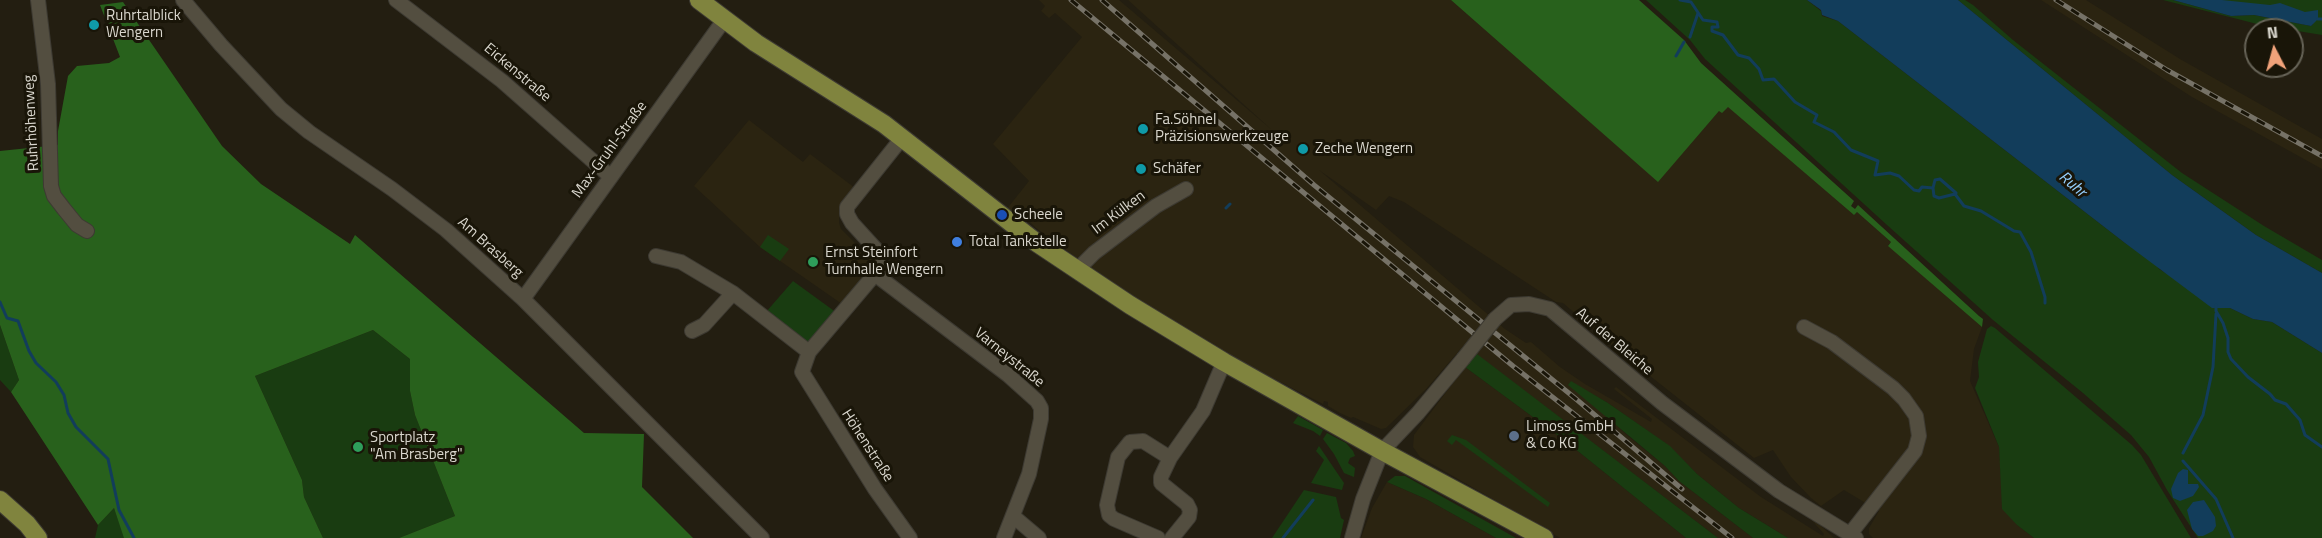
<!DOCTYPE html>
<meta charset="utf-8">
<style>
body{margin:0}
#map{position:relative;width:2322px;height:538px;overflow:hidden;background:#231e11;font-family:"Titillium Web",sans-serif}
canvas{display:block}
.north{position:absolute;left:2244px;top:18px;width:60px;height:60px;box-sizing:border-box;background:#191508;border:2px solid #666357;border-radius:50%;rotate:354deg;font-size:16px;font-weight:700;line-height:24px;text-align:center;color:#dad7ce}
.north::after{content:'';display:block;margin:auto;width:21px;height:27px;background:#f0a27a;clip-path:polygon(50% 0,100% 100%,50% 72%,0 100%)}
</style>
<div id="map">
<canvas width="2322" height="538"></canvas>
<div class="north">N</div>
</div>
<script>
const g = document.querySelector('canvas').getContext('2d');
g.lineJoin = 'round';
function fillPath(path, color) {
  g.fillStyle = color;
  g.fill(path, 'evenodd');
}
function poly(rows) {
  const path = new Path2D();
  for (const r of rows) {
    path.moveTo(r[0], r[1]);
    for (let i = 2; i < r.length; i += 2) path.lineTo(r[i], r[i + 1]);
  }
  return path;
}
function stroke(path, color, width, dash) {
  g.strokeStyle = color;
  g.lineWidth = width;
  g.lineCap = dash ? 'butt' : 'round';
  g.setLineDash(dash || []);
  g.stroke(path);
}
function write(font, color, halo, rows, align = 'center') {
  g.font = font + ' "Titillium Web",sans-serif';
  g.lineWidth = 6;
  g.setLineDash([]);
  g.textBaseline = 'middle';
  g.strokeStyle = halo;
  g.fillStyle = color;
  for (const [text, x, y, turn = 0] of rows) {
    g.save();
    g.translate(x, y);
    g.rotate((+turn || 0) * Math.PI / 180);
    g.textAlign = isNaN(turn) ? turn : align;
    if (halo) g.strokeText(text, 0, 0);
    g.fillText(text, 0, 0);
    g.restore();
  }
}
const built = poly([
 [1039,0,1119,0,1272,130,1128,0,1451,0,1658,181,1719,111,1728,106,1854,215,1857,212,1891,242,1888,245,1982,327,1974,349,1970,381,1999,447,2001,474,2017,525,2034,538,1873,538,1869,534,1869,528,1879,511,1844,490,1821,506,1811,498,1791,477,1773,450,1754,458,1621,353,1563,303,1556,302,1404,202,1389,196,1376,210,1319,170,1505,329,1526,343,1531,342,1560,367,1585,384,1651,422,1652,419,1614,389,1616,387,1761,497,1823,536,1824,534,1808,516,1817,522,1834,538,1788,538,1739,508,1697,474,1669,446,1608,403,1570,382,1628,436,1665,466,1679,481,1753,538,1718,538,1464,345,1427,388,1386,428,1381,429,1353,417,1351,418,1340,413,1328,406,1328,402,1324,401,1323,404,1226,354,1135,301,1036,228,1026,218,1009,221,1002,215,1029,181,993,144,1082,37,1055,13,1049,18,1041,11,1045,6],
 [2041,0,2086,0,2180,59,2322,139,2322,169,2192,97],
 [749,120,803,162,810,154,855,188,839,208,839,223,841,229,859,247,872,254,875,262,874,266,842,304,760,247,694,186],
 [1465,367,1564,440,1686,538,1560,538,1420,457,1413,447,1414,435],
 [1387,482,1426,499,1496,538,1361,538,1372,508]
]);
const green = poly([
 [1646,0,1807,0,1821,11,1822,16,1838,21,2125,243,2156,264,2159,269,2221,306,2230,308,2253,319,2272,322,2322,353,2322,538,2198,538,2167,490,2149,457,2131,435,2083,393,1993,320,1887,225,1705,59,1690,40],
 [1958,0,1965,0,1973,5,2013,40,2182,173,2264,226,2322,260,2322,273,2256,235,2172,175],
 [2163,0,2173,0,2231,16,2254,15,2311,26,2313,24,2187,0,2322,0,2322,35,2261,25],
 [768,235,789,249,780,261,760,247],
 [793,281,837,313,810,345,766,312],
 [0,325,19,380,11,392,0,380],
 [1991,326,1995,328,2132,445,2141,455,2191,538,2034,538,2017,525,2002,509,1999,447,1975,388,1979,377,1978,362,1987,329],
 [373,330,410,359,410,391,415,415,455,516,399,538,323,538,304,497,302,480,255,376],
 [1477,354,1718,538,1686,538,1564,440,1465,367],
 [1571,381,1608,403,1670,446,1697,474,1739,508,1788,538,1753,538,1679,481,1665,466,1568,385],
 [1298,416,1323,430,1320,436,1313,431,1293,423],
 [1327,433,1346,443,1353,451,1355,456,1350,458,1348,463,1355,468,1354,477,1344,473,1334,454,1323,439],
 [1452,435,1466,440,1550,503,1548,507,1456,440,1452,445,1447,441],
 [1319,446,1344,483,1342,490,1311,483,1324,460,1316,451],
 [1395,476,1405,476,1516,538,1496,538,1426,499,1387,482],
 [1304,490,1336,497,1341,518,1344,520,1340,538,1272,538],
 [114,508,125,538,95,538,98,525]
]);
const forest = poly([
 [1451,0,1639,0,1684,40,1701,63,1854,201,1851,206,1855,209,1858,205,1979,316,1983,319,1982,327,1888,246,1891,242,1857,212,1854,215,1728,107,1722,113,1719,111,1658,182],
 [123,2,222,146,261,184,350,244,355,235,584,433,644,434,642,487,693,538,399,538,455,516,415,415,410,391,410,359,373,330,255,376,302,480,304,497,323,538,124,538,114,508,98,525,11,392,19,380,0,325,0,151,58,145,58,131,68,76,77,66,109,63,120,57,100,5]
]);
const water = poly([
 [1807,0,1958,0,2172,175,2256,235,2322,273,2322,353,2272,322,2253,319,2230,308,2212,308,2125,243,1838,21,1822,15,1821,10],
 [2173,0,2222,0,2270,5,2280,3,2305,12,2318,10,2318,19,2311,26,2254,15,2231,16],
 [2183,469,2188,470,2188,484,2198,484,2199,487,2193,496,2180,501,2173,498,2171,489,2178,473],
 [2204,500,2215,517,2216,526,2213,531,2203,536,2198,536,2192,529,2187,510,2193,502]
]);
const stream = poly([
 [1680,0,1691,2,1703,20,1717,22,1718,27,1712,27,1712,31,1723,35,1738,55,1749,58,1759,69,1763,80,1774,79,1795,102,1817,115,1814,122,1834,132,1851,150,1878,161,1875,175,1890,173,1899,176,1914,190,1919,191,1922,187,1933,188,1934,196,1939,198,1955,194,1964,206,1981,211,2014,231,2020,232,2031,252,2045,297,2045,303],
 [2318,19,2322,19],
 [1690,37,1698,13],
 [1676,56,1684,42],
 [1933,188,1935,180,1940,179,1956,193],
 [1226,208,1230,204],
 [0,302,7,318,18,321,29,351,36,363,56,382,64,395,68,413,76,427,108,459,119,510,134,538],
 [2216,305,2216,311,2223,323,2228,338,2228,352,2231,359,2248,377,2270,394,2275,400,2286,404,2300,420,2305,435,2322,447],
 [2183,453,2203,415,2213,367,2216,314],
 [2183,461,2216,499,2233,538],
 [1283,538,1313,500]
]);
const minor = poly([
 [38,0,48,84,51,186,54,196,64,209,77,225,87,231],
 [183,0,221,45,281,109,309,132,392,189,446,230,523,299,762,538],
 [396,0,502,81,611,177],
 [902,138,847,207,847,214,852,223,882,256,881,267,809,352,802,372,875,489,910,538],
 [656,256,681,262,733,293,809,352],
 [1077,270,1094,253,1156,206,1186,189],
 [876,275,1008,375,1037,401,1041,408,1041,419,1029,474,1004,538],
 [523,299,724,20],
 [1495,319,1511,305,1529,304,1550,309,1662,403,1779,491,1856,538],
 [1804,327,1832,342,1893,388,1904,399,1916,416,1919,436,1915,451,1850,534],
 [692,331,704,325,733,293],
 [1013,516,1039,538],
 [1158,538,1114,519,1109,515,1107,505,1118,457,1130,442,1143,441,1170,458],
 [1172,538,1189,517,1190,510,1187,504,1161,483,1161,477,1170,458,1203,411,1224,362],
 [1352,538,1363,499,1382,451,1418,413,1463,359]
]);
const major = poly([
 [699,0,756,43,884,124,1037,243,1130,305,1224,362,1382,451,1544,538],
 [0,500,27,524,38,538]
]);
const rail = poly([
 [1071,0,1513,366,1732,538],
 [1102,0,1314,185,1576,399,1682,489],
 [2056,0,2167,70,2322,156]
]);
const minorBridge = poly([
 [1463,359,1495,319]
]);
const markers = [
 [94,25,6,"#0f9aa8"],
 [1143,129,6,"#0f9aa8"],
 [1303,149,6,"#0f9aa8"],
 [1141,169,6,"#0f9aa8"],
 [1002,215,6,"#1a4fb4"],
 [957,242,6,"#3f7fe0"],
 [813,262,6,"#2e9e5b"],
 [1514,436,6,"#5c6f8a"],
 [358,447,6,"#2e9e5b"]
];
const poiNames = [
 ["Ruhrtalblick",106,16],
 ["Wengern",106,33],
 ["Fa.Söhnel",1155,120],
 ["Präzisionswerkzeuge",1155,137],
 ["Zeche Wengern",1315,149],
 ["Schäfer",1153,169],
 ["Scheele",1014,215],
 ["Total Tankstelle",969,242],
 ["Ernst Steinfort",825,253],
 ["Turnhalle Wengern",825,270],
 ["Limoss GmbH",1526,427],
 ["& Co KG",1526,444],
 ["Sportplatz",370,438],
 ["\"Am Brasberg\"",370,455]
];
const streetNames = [
 ["Eickenstraße",517,73,40],
 ["Ruhrhöhenweg",32,123,-93],
 ["Max-Gruhl-Straße",610,150,-54],
 ["Im Külken",1119,213,-37],
 ["Am Brasberg",490,248,42],
 ["Auf der Bleiche",1614,342,40],
 ["Varneystraße",1009,358,39],
 ["Höhenstraße",867,446,57]
];
const waterNames = [
 ["Ruhr",2072,185,40]
];
fillPath(built, '#2b2411');
fillPath(green, '#193c11');
fillPath(forest, '#28611c');
fillPath(water, '#123d5b');
stroke(stream, '#123d5b', 3);
stroke(minor, '#3d3a32', 16);
stroke(major, '#3d3a32', 20);
stroke(minor, '#534e40', 14);
stroke(major, '#80843e', 18);
stroke(rail, '#767267', 5);
stroke(rail, '#191508', 3, [9]);
stroke(minorBridge, '#3d3a32', 16, []);
stroke(minorBridge, '#534e40', 14);
for (const [x, y, r, color] of markers) {
  const dot = new Path2D();
  dot.arc(x, y, r, 0, 2 * Math.PI);
  g.fillStyle = color;
  g.fill(dot);
  stroke(dot, '#191508', 2);
}
write('15px', '#dad7ce', '#191508', poiNames, 'left');
write('15px', '#dad7ce', '#191508', streetNames);
write('italic 16px', '#96d0fe', '#191508', waterNames);
</script>
